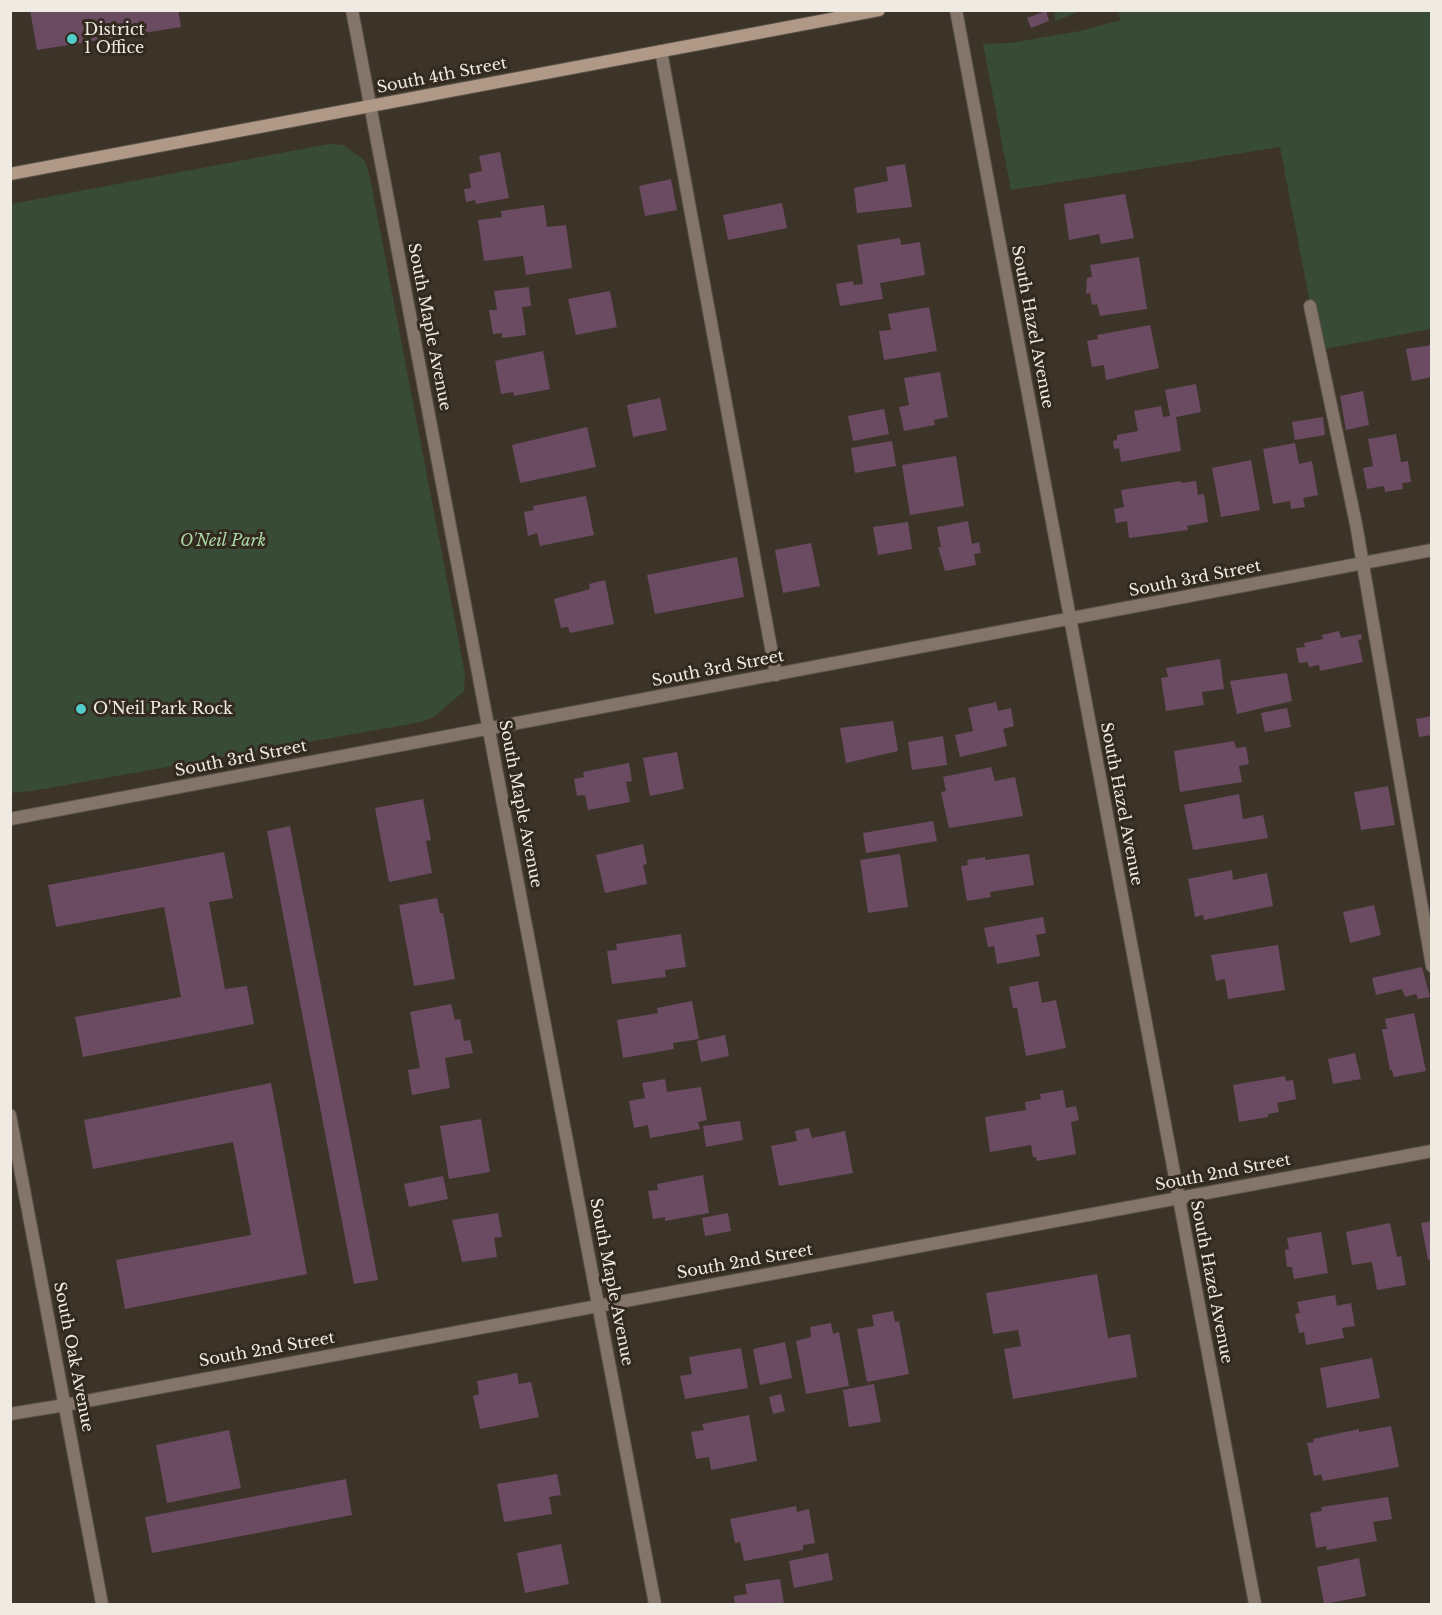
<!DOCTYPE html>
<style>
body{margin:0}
#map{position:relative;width:1442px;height:1615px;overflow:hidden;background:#3d3429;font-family:"Libre Baskerville",serif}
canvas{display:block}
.frame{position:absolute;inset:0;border:12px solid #efeae2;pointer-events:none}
</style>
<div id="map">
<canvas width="1442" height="1615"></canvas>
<div class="frame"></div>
</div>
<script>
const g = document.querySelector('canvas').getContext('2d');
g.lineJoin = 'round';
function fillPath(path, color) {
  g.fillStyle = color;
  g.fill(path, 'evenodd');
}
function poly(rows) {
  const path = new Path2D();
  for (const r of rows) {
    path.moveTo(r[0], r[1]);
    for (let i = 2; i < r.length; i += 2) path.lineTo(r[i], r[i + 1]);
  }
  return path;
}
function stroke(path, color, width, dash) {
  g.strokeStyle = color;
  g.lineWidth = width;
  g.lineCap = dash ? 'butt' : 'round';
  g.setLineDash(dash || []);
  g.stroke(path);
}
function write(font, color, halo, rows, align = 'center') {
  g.font = font + ' "Libre Baskerville",serif';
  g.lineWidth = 6;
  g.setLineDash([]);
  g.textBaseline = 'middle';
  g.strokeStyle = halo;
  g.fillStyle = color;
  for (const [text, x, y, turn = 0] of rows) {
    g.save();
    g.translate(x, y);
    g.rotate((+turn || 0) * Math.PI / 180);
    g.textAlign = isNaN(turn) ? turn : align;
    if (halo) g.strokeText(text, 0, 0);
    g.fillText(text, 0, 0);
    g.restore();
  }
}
const green = poly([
 [1060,11,1060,10,1080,11,1056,21,1054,14],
 [1118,11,1431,11,1431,329,1319,350,1280,147,1011,190,983,44,1010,43,1080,31,1121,20],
 [329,144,343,145,356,154,365,161,370,178,465,674,464,691,434,717,421,722,32,791,11,793,11,204]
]);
const building = poly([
 [30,10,178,10,181,27,37,50],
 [1046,11,1049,21,1031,28,1027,18],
 [500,152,509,198,476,204,475,200,466,202,464,189,471,188,469,174,482,171,479,156],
 [905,164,912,207,857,213,854,188,888,181,886,167],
 [671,179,677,210,645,216,639,186],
 [1125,194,1134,238,1101,244,1099,234,1069,240,1064,204],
 [782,203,787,228,728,240,723,215],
 [544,205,547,227,566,225,572,268,526,275,523,256,484,261,478,220,502,217,501,211],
 [900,238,901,245,920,242,925,275,880,283,883,299,840,306,836,284,853,281,854,285,863,284,857,245],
 [1139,257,1147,309,1100,316,1097,304,1092,305,1090,293,1086,294,1087,278,1092,277,1090,265],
 [529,287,531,306,522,307,526,335,502,338,502,333,493,334,489,310,497,310,494,291],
 [610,291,617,327,576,335,568,299],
 [929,307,937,351,884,360,879,331,891,330,888,314],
 [1150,325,1159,368,1106,380,1104,365,1092,367,1087,341,1098,339,1097,335],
 [1432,345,1432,377,1412,381,1406,349],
 [543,351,550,389,514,396,513,392,501,394,495,361],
 [940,372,948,417,934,420,935,425,904,431,899,407,909,405,904,378],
 [1196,384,1201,412,1176,417,1181,451,1121,462,1119,448,1114,449,1113,441,1117,440,1117,435,1138,431,1134,411,1161,406,1163,417,1170,416,1165,390],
 [1363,391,1369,425,1346,430,1340,396],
 [660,398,667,430,633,437,627,405],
 [884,409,889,434,853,441,848,416],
 [1323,417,1325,435,1295,440,1292,422],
 [587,427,596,467,520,483,512,445],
 [1396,434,1401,462,1408,461,1411,482,1402,483,1403,489,1385,492,1384,486,1367,489,1363,468,1373,466,1368,439],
 [892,441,896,466,855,473,851,448],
 [1295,443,1299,464,1312,461,1318,495,1303,498,1305,507,1291,509,1290,501,1273,504,1263,449],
 [956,456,964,506,910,515,902,465],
 [1251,460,1260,510,1221,517,1212,468],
 [1181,481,1181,483,1196,481,1198,495,1204,494,1208,522,1187,526,1188,530,1129,538,1127,521,1116,523,1114,509,1124,507,1121,490],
 [586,496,594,535,540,546,537,533,528,536,524,512,534,510,533,506],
 [968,521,972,544,979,542,981,553,974,554,976,565,945,571,938,547,941,547,937,527],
 [908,522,912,549,878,555,873,527],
 [811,543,820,586,783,593,775,550],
 [737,557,744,597,655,614,647,575],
 [605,580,614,624,570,633,568,627,561,628,554,599,590,589,589,584],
 [1339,631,1341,638,1361,634,1362,639,1358,640,1363,662,1320,671,1319,665,1309,667,1308,662,1299,663,1296,648,1305,647,1304,643,1323,639,1322,635],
 [1220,659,1224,689,1202,692,1204,705,1166,711,1161,678,1168,677,1166,668],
 [1287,673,1292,701,1237,714,1230,681],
 [996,702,998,711,1011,708,1014,726,1003,729,1007,746,960,757,955,735,973,731,968,708],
 [1287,708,1291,727,1265,732,1261,713],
 [1432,716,1432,735,1419,737,1416,719],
 [893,721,898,751,846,763,840,728],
 [943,736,947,765,912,770,908,742],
 [1234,741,1236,748,1246,747,1249,764,1239,766,1242,782,1180,792,1174,751],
 [677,752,684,789,650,796,643,758],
 [629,763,632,781,626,782,630,802,588,810,585,795,577,796,574,779,584,777,583,772],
 [991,767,995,781,1015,777,1023,816,949,828,941,792,946,791,943,777],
 [1388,786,1395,825,1361,830,1354,792],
 [1239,794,1243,819,1263,815,1268,838,1193,850,1184,805],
 [423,799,431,840,426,841,432,873,389,882,375,808],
 [933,821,937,841,866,853,863,833],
 [290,826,378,1280,354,1284,267,831],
 [643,844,647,864,643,865,647,884,605,893,596,855],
 [224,852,233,898,209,902,225,989,247,986,254,1024,83,1057,75,1017,181,997,164,907,56,927,48,885],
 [900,854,908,907,868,913,860,860],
 [1029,854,1034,885,990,892,991,897,967,901,961,866,968,865,967,860,985,857,985,860],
 [1232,870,1233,880,1267,873,1273,906,1204,920,1203,915,1195,917,1188,879],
 [437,898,440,913,443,913,455,979,414,986,399,905],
 [1374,905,1381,935,1350,943,1343,912],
 [1043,917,1046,933,1036,935,1040,956,997,964,994,946,988,947,984,928],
 [681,934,686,967,665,970,666,977,612,984,607,951,617,950,616,944],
 [1278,945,1285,990,1228,999,1225,979,1216,981,1211,955],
 [1422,967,1430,997,1418,999,1416,994,1405,997,1402,989,1376,995,1372,978],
 [1038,981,1042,1003,1056,1000,1066,1048,1026,1056,1017,1008,1013,1008,1009,987],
 [692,1001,699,1039,673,1043,674,1049,623,1058,617,1020,658,1013,657,1008],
 [451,1004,455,1020,460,1019,464,1041,470,1040,473,1053,445,1058,450,1088,412,1095,408,1070,420,1068,410,1012],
 [1414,1013,1426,1071,1394,1077,1392,1070,1390,1070,1382,1029,1387,1029,1385,1019],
 [725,1035,729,1056,701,1062,697,1041],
 [1355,1053,1361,1079,1333,1084,1328,1059],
 [1285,1076,1286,1081,1293,1080,1296,1099,1277,1103,1279,1112,1268,1114,1268,1117,1239,1122,1233,1085],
 [665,1079,667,1092,701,1087,707,1120,698,1122,700,1129,650,1138,648,1125,634,1128,629,1101,645,1098,642,1083],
 [271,1083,307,1274,125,1309,116,1260,251,1235,233,1142,93,1169,84,1120],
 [1063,1090,1066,1108,1076,1106,1079,1120,1071,1122,1076,1154,1037,1161,1036,1157,1033,1157,1031,1145,990,1152,985,1117,1026,1110,1025,1102,1041,1099,1040,1094],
 [481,1119,490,1172,449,1179,440,1126],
 [740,1121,743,1140,706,1147,703,1126],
 [809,1128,812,1138,845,1131,853,1173,779,1186,771,1146,797,1141,795,1131],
 [703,1175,709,1213,665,1221,665,1217,653,1219,648,1191,658,1190,657,1184],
 [443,1176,448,1199,409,1207,404,1184],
 [498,1213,502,1237,494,1238,497,1257,462,1262,452,1220],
 [728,1213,731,1231,705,1236,702,1218],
 [1432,1221,1432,1259,1428,1260,1421,1223],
 [1390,1223,1397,1257,1401,1256,1406,1285,1377,1290,1372,1262,1352,1265,1346,1232],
 [1321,1232,1328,1273,1294,1279,1292,1267,1287,1267,1285,1250,1289,1249,1287,1238],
 [1097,1274,1108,1338,1130,1334,1137,1377,1013,1399,1004,1349,1021,1346,1018,1330,993,1334,986,1293],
 [1335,1295,1337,1306,1351,1303,1355,1326,1342,1328,1344,1338,1306,1345,1304,1332,1299,1333,1295,1314,1300,1313,1297,1302],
 [893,1311,895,1322,899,1321,909,1374,867,1382,857,1329,874,1326,872,1315],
 [831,1323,833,1334,839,1332,849,1386,806,1394,796,1341,811,1337,810,1327],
 [785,1342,792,1378,760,1385,753,1349],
 [741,1348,748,1388,685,1399,680,1376,692,1374,689,1357],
 [1372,1358,1380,1398,1327,1408,1320,1368],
 [517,1373,519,1384,531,1382,539,1417,480,1429,473,1396,479,1394,477,1381],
 [874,1384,881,1422,849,1427,843,1390],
 [781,1394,785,1411,773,1414,769,1397],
 [749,1415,757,1461,711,1470,709,1457,696,1459,691,1432,704,1430,702,1424],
 [1391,1426,1399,1467,1323,1481,1321,1474,1314,1476,1307,1443,1314,1442,1313,1439,1359,1429,1359,1432],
 [229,1430,241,1488,167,1503,156,1445],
 [557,1474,561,1495,549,1497,552,1514,504,1522,497,1484],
 [346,1479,352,1515,152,1553,145,1517],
 [1388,1497,1392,1519,1373,1522,1377,1541,1327,1550,1326,1546,1316,1548,1310,1513,1322,1511,1321,1507],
 [796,1506,797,1512,809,1509,815,1543,803,1545,803,1550,744,1561,740,1542,735,1543,730,1519],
 [561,1544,569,1584,525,1593,517,1553],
 [828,1553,833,1580,794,1588,789,1561],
 [1359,1558,1366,1596,1324,1604,1317,1567],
 [780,1579,784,1604,735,1604,734,1596,747,1594,745,1584]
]);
const service = poly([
 [661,51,776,675],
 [1310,306,1356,524,1432,966],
 [10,1414,65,1405]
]);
const minor = poly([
 [352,10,655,1604],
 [956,10,1255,1604],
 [10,819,1432,550],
 [10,1115,102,1604],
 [65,1405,1432,1151]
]);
const secondary = poly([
 [10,174,879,10]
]);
const markers = [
 [72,39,6,"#53cdc9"],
 [81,709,6,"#53cdc9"]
];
const poiNames = [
 ["District",84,30],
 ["1 Office",84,48],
 ["O'Neil Park Rock",93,709]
];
const streetNames = [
 ["South 4th Street",442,76,-11],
 ["South Maple Avenue",429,327,79],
 ["South Hazel Avenue",1032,327,79],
 ["South 3rd Street",1195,579,-11],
 ["South 3rd Street",718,669,-11],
 ["South 3rd Street",241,759,-11],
 ["South Maple Avenue",520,804,79],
 ["South Hazel Avenue",1121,804,79],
 ["South 2nd Street",1223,1173,-11],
 ["South 2nd Street",745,1262,-10],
 ["South Maple Avenue",611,1282,79],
 ["South Hazel Avenue",1211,1282,79],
 ["South 2nd Street",267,1350,-10],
 ["South Oak Avenue",73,1357,79]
];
const parkNames = [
 ["O'Neil Park",223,541]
];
fillPath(green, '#384b36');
fillPath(building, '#6b4b61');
stroke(service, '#595147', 14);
stroke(minor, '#595147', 14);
stroke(secondary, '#595147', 14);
stroke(service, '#84756b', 12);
stroke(minor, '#84756b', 12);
stroke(secondary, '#b09987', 12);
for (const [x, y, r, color] of markers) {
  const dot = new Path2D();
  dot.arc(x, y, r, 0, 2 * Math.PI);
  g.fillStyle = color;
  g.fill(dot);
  stroke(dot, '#332a1f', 2);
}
write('16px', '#efeae2', '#332a1f', poiNames, 'left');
write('16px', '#efeae2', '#332a1f', streetNames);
write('italic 16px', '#abd9a6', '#332a1f', parkNames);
</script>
